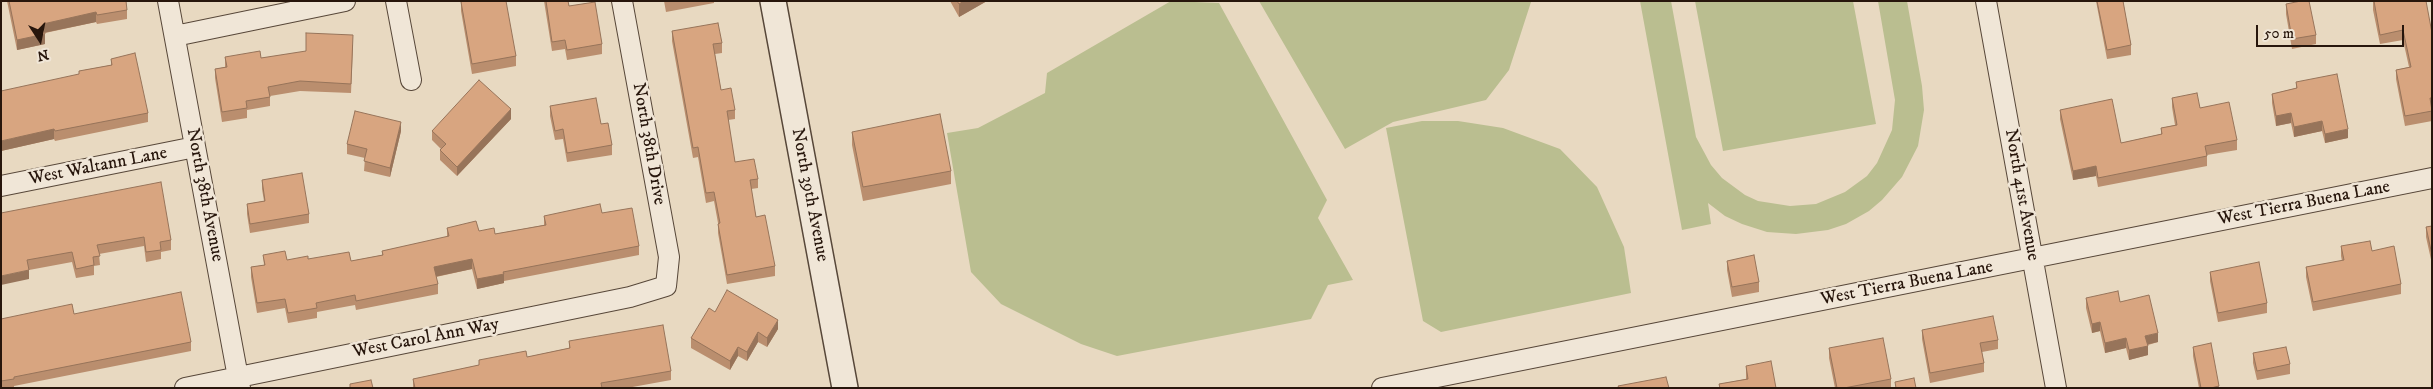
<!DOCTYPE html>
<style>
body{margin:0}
#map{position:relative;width:2433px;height:389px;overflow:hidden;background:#e8d9c1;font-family:"IM FELL DW Pica",serif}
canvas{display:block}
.frame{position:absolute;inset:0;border:2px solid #27160c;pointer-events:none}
.north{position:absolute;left:15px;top:15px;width:50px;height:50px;-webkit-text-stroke:4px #f0e6d7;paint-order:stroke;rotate:169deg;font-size:14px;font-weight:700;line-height:20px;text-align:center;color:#27160c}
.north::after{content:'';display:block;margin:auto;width:18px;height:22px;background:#27160c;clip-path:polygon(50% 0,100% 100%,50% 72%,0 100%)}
.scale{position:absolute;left:2256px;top:25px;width:148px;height:22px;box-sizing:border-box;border:2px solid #27160c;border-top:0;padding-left:6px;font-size:15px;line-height:18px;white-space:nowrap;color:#27160c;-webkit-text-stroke:4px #f0e6d7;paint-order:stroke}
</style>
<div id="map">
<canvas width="2433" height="389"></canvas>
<div class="frame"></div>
<div class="north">N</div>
<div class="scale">50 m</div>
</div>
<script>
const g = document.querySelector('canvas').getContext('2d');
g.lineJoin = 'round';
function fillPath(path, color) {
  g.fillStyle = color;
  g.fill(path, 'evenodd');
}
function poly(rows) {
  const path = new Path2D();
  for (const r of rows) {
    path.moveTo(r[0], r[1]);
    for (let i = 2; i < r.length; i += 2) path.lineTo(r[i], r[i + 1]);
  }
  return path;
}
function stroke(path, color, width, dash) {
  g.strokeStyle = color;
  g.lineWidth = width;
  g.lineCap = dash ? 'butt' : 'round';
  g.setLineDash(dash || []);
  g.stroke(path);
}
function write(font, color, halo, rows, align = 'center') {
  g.font = font + ' "IM FELL DW Pica",serif';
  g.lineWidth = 5;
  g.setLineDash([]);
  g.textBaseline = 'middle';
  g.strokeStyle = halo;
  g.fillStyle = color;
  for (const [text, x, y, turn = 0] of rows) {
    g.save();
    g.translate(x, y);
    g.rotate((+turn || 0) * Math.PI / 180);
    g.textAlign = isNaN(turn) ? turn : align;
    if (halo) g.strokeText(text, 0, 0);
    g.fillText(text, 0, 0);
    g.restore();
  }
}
const green = poly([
 [1171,1,1219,3,1327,200,1318,218,1353,280,1328,285,1311,319,1117,356,1081,344,1001,304,971,272,947,133,978,128,1045,93,1047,73],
 [1259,1,1531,1,1531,2,1509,70,1486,100,1393,122,1345,149],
 [1640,1,1671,1,1696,137,1711,165,1722,178,1745,195,1758,201,1790,206,1816,204,1845,192,1867,176,1877,163,1892,130,1895,100,1878,1,1907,1,1922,86,1924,110,1918,146,1902,177,1882,200,1869,211,1846,224,1828,230,1796,234,1767,232,1742,224,1725,216,1708,203,1711,224,1682,230],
 [1695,1,1853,1,1876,124,1723,151],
 [1422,121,1458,121,1503,128,1560,149,1597,187,1624,247,1631,293,1441,332,1423,321,1386,128]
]);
const minor = poly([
 [168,1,240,388],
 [396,1,411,80],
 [1986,1,2056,388],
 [175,36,345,1],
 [1,186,195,147],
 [185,388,630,297,666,286,669,257,622,1],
 [1382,388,2432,178]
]);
const tertiary = poly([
 [773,1,845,388]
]);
const wall = poly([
 [7,1,126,1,127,10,127,19,97,24,96,22,45,33,45,44,17,50],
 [544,1,568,1,569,6,602,44,602,54,567,60,565,49,552,51],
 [664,1,714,1,714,3,666,12],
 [950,1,987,1,959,17],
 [2096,1,2123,1,2131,45,2131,55,2107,59],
 [2373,1,2432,33,2432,121,2405,126,2396,79,2396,70,2409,67,2403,40,2380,44,2373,10],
 [461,2,516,56,516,66,472,74,461,11],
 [2286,4,2316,35,2316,44,2292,49,2286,14],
 [672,31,722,43,722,53,715,54,721,90,735,110,735,119,728,120,735,162,758,179,758,188,751,189,756,217,775,266,775,276,727,284,718,233,718,223,714,201,706,203,698,157,693,158,672,41],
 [353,45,351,93,300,91,270,96,270,106,247,110,247,118,222,122,215,78,215,69,225,67,225,57,261,58],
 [111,59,148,113,148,122,55,141,54,139,1,151,79,74,79,71,111,65],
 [2296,82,2348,138,2325,143,2322,131,2294,137,2291,123,2276,126,2272,103,2272,94,2296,88],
 [2172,98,2200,108,2237,140,2237,150,2207,155,2207,166,2098,187,2096,176,2073,180,2060,119,2060,110,2121,143,2161,134,2161,128,2175,125,2172,107],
 [550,106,601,124,612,145,612,155,567,162,563,139,555,140,550,116],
 [511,119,457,176,440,160,440,150,441,149,432,140,432,131],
 [401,131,390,177,364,171,365,158,347,154,347,144],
 [852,132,951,171,951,184,863,201,852,145],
 [262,180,309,214,309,223,250,233,247,214,247,204,264,201,262,189],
 [1,213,171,240,171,250,161,252,161,259,146,262,144,246,99,254,100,265,94,266,94,275,76,278,72,262,29,270,29,279],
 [602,213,639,246,639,255,504,281,504,283,477,289,472,269,436,277,438,284,438,294,356,310,355,305,317,312,317,318,288,323,285,308,257,313,251,277,251,267,264,265,263,255,287,260,308,259,351,261,382,255,382,251,447,237,447,228,479,231,495,234,544,225,544,216],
 [2432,226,2432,264,2426,237,2426,227],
 [2341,246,2372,251,2401,284,2401,294,2313,311,2306,277,2306,267,2342,261,2341,256],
 [1727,261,1759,282,1759,292,1732,297,1727,270],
 [2210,272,2267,303,2267,313,2218,322,2210,281],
 [2086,298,2158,342,2148,345,2148,355,2129,360,2126,348,2105,353,2100,331,2092,333,2086,308],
 [715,312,778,329,767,347,758,342,747,361,738,356,730,370,691,348,691,338],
 [74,314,191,342,191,351,14,386,14,388,1,388,1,319],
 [1922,330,1998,340,1998,349,1982,352,1984,363,1984,372,1930,383,1922,339],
 [569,341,671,371,671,380,627,388,413,388,413,379,479,365,479,360,527,357,569,348],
 [2193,347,2219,386,2219,388,2199,388,2193,356],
 [1829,348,1891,379,1891,388,1835,388,1829,358],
 [2253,353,2290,364,2290,374,2257,380,2253,363],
 [1746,366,1776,388,1719,388,1719,384,1746,379]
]);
const shadedWall = poly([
 [964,1,987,1,959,17,959,4],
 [96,12,96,22,43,33,43,24],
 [45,34,45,44,17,50,17,40],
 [511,109,511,119,457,176,457,167],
 [2291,113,2291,123,2276,126,2276,116],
 [2322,121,2322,131,2294,137,2294,127],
 [401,122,401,131,390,177,390,168],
 [54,129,54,139,1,151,1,141],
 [2348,129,2348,138,2325,143,2325,134],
 [2096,166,2096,176,2073,180,2073,171],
 [472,259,472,269,434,277,434,267],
 [29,270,29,279,1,285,1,276],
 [504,274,504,283,477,289,477,279],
 [778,320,778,329,767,347,767,338],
 [2100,322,2100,331,2092,333,2092,324],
 [758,332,758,342,747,361,747,352],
 [2158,333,2158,342,2145,345,2145,336],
 [2126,338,2126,348,2105,353,2105,343],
 [2148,346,2148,355,2129,360,2129,350],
 [738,347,738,356,730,370,730,361]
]);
const building = poly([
 [9,1,126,1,127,10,97,15,96,12,43,24,45,34,17,40,9,1],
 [464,1,506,1,516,56,472,64,461,2,464,1],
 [546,1,568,1,569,6,595,2,602,44,567,50,565,40,552,42,546,1],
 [957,1,964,1,959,4,957,1],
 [2097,1,2123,1,2131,45,2107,50,2097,1],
 [2301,1,2309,1,2316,35,2292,39,2286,4,2301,1],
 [2374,1,2426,1,2432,33,2432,98,2430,98,2432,111,2405,116,2396,70,2411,67,2403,30,2380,35,2374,1],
 [718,23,722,43,713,44,721,90,731,88,735,110,727,111,735,162,754,159,758,179,750,180,756,217,765,215,775,266,727,275,718,224,720,223,714,192,706,193,698,147,693,148,672,31,718,23],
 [306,33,353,35,351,84,300,81,268,87,270,97,246,101,247,108,222,112,215,69,227,67,225,57,260,51,261,58,306,51,306,33],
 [135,53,148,113,55,131,54,129,1,141,1,91,79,74,79,71,112,65,111,59,135,53],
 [2337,74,2348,129,2325,134,2322,121,2294,127,2291,113,2276,116,2272,94,2297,88,2296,82,2337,74],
 [479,80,511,109,457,167,440,150,446,144,432,131,479,80],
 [2197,93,2200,108,2229,102,2237,140,2205,146,2207,156,2098,178,2096,166,2073,171,2060,110,2112,99,2121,143,2162,134,2161,128,2177,125,2172,98,2197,93],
 [596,98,601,124,608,123,612,145,567,153,563,129,555,131,550,106,596,98],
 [355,111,401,122,390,168,364,161,367,149,347,144,355,111],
 [940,114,951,171,863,187,852,132,940,114],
 [302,173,309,214,250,224,247,204,265,201,262,180,302,173],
 [161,182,171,240,160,242,161,250,146,252,144,237,97,245,100,256,93,257,94,265,76,269,72,252,27,260,29,270,1,276,1,213,161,182],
 [600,204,602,213,632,208,639,246,503,272,504,274,477,279,472,259,434,267,438,284,356,301,355,295,316,303,317,308,288,313,285,299,257,303,251,267,265,265,263,255,285,251,287,260,308,256,308,259,349,252,351,261,383,255,382,251,449,236,447,228,476,221,479,231,494,228,495,234,546,225,544,216,600,204],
 [2432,226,2432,255,2426,227,2432,226],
 [2370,241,2372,251,2394,246,2401,284,2313,302,2306,267,2344,260,2341,246,2370,241],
 [1754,255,1759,282,1732,287,1727,261,1754,255],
 [2259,262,2267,303,2218,313,2210,272,2259,262],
 [727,290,778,320,767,338,758,332,747,352,738,347,730,361,691,338,709,308,715,312,727,290],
 [2118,291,2120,302,2149,295,2158,333,2145,336,2148,346,2129,350,2126,338,2105,343,2100,322,2092,324,2086,298,2118,291],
 [181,292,191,342,14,377,14,379,1,381,1,319,72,304,74,314,181,292],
 [1993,316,1998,340,1980,343,1984,363,1930,373,1922,330,1993,316],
 [663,325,671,371,601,383,602,388,415,388,413,379,479,365,479,360,526,351,527,357,570,348,569,341,663,325],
 [1883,338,1891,379,1844,388,1837,388,1829,348,1883,338],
 [2211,343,2219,386,2211,388,2201,388,2193,347,2211,343],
 [2286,347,2290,364,2257,371,2253,353,2286,347],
 [1771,361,1776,388,1720,388,1719,384,1748,379,1746,366,1771,361],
 [1666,377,1669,388,1619,388,1618,386,1666,377],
 [1914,378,1916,388,1896,388,1895,382,1914,378],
 [371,380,373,388,350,388,350,384,371,380]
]);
const streetNames = [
 ["North 38th Drive",648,144,80],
 ["West Waltann Lane",98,167,-11],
 ["North 38th Avenue",204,195,79],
 ["North 39th Avenue",809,195,79],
 ["North 41st Avenue",2021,195,80],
 ["West Tierra Buena Lane",2304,204,-11],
 ["West Tierra Buena Lane",1907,284,-11],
 ["West Carol Ann Way",426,339,-11]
];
fillPath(green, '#babe90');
stroke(minor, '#574739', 22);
stroke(tertiary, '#574739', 28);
stroke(minor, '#f0e6d7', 20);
stroke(tertiary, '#f0e6d7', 25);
fillPath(wall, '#ba8e6e');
fillPath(shadedWall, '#97745a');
fillPath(building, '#d8a580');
stroke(building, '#97745a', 1);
write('18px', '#27160c', '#f0e6d7', streetNames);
</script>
